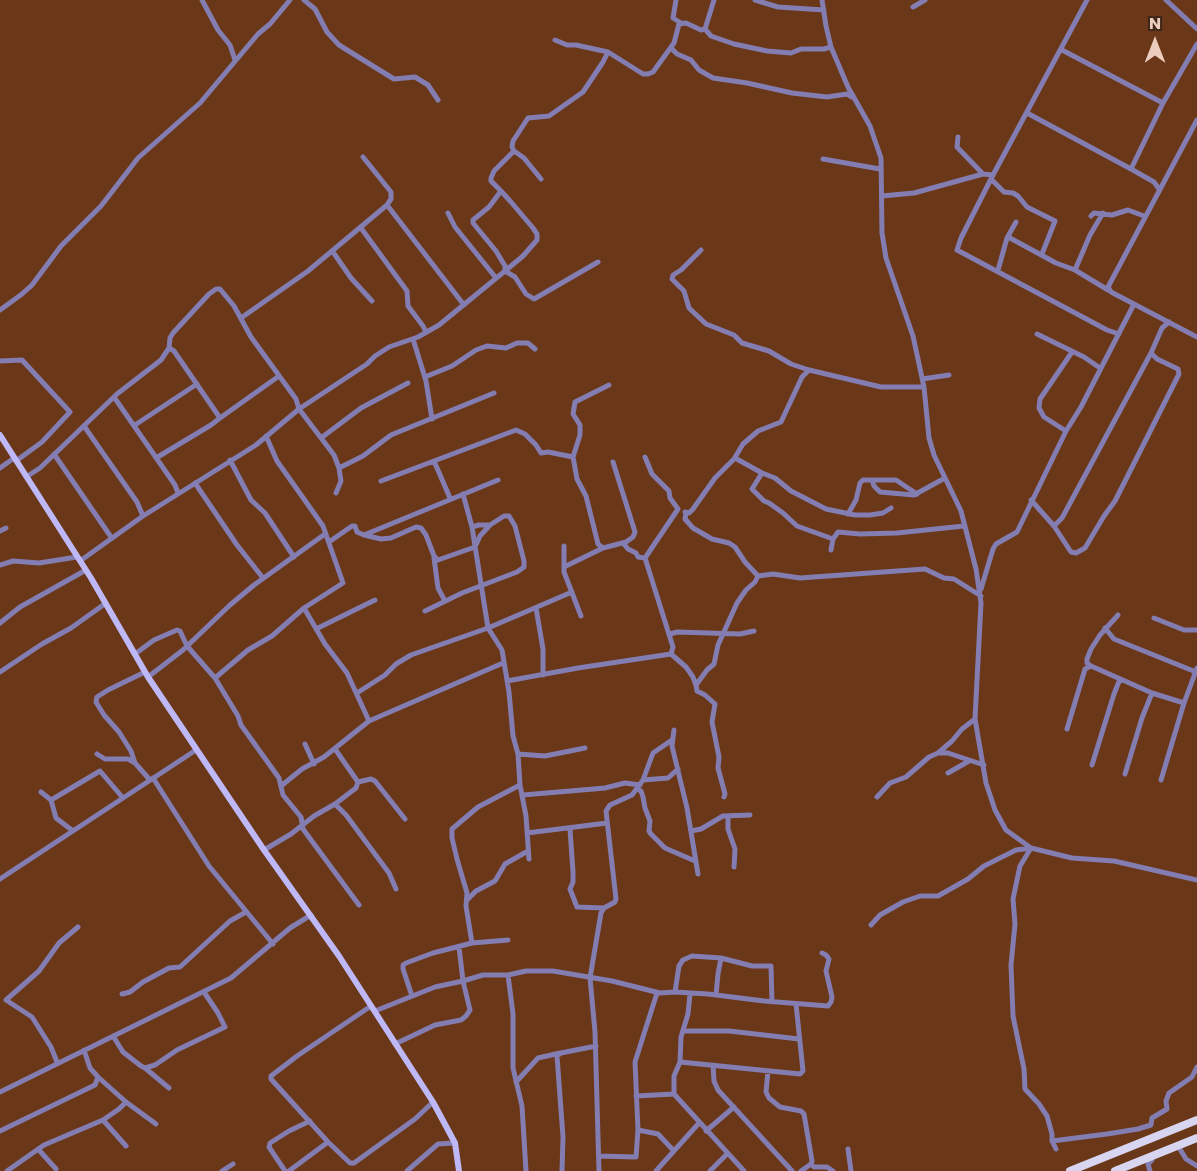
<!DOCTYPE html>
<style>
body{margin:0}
#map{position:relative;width:1197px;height:1171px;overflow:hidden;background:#6a3718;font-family:Poppins,sans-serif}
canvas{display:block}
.north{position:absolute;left:1125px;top:12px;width:60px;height:60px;-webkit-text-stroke:4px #3e2619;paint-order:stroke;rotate:0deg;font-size:16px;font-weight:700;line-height:24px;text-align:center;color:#edcdbd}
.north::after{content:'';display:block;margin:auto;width:21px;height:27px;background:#edcdbd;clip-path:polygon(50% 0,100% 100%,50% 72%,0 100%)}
</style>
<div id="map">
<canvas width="1197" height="1171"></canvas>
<div class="north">N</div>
</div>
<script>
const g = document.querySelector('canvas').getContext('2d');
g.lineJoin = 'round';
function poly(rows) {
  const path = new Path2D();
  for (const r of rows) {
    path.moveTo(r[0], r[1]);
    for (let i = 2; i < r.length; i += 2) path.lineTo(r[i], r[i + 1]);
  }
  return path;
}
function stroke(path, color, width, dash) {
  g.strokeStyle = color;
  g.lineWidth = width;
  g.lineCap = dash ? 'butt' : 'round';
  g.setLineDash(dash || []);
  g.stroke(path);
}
const minor = poly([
 [202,0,218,30,230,45,235,60],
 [304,0,315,9,327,32,339,45,394,79,415,77,428,85,438,100],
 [676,0,673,18,681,23],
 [755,0,778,7,824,10],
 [822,0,826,26,831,47,848,87,870,126,881,158,882,233,886,258,913,336,924,387,929,438,934,455,961,511,976,569,981,603,975,719,986,783,995,810,1006,830,1031,848,1072,858,1114,861,1197,880],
 [1087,0,993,175,961,238,957,250,1107,330,1119,334],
 [1166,0,1197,29],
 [913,7,925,0],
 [705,29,711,36,734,44,767,51,791,53,801,49,824,49,831,47],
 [555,40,567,45,576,45,608,52,643,74,648,74,653,72,674,43,679,24,686,23,701,30,705,29,714,0],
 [671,48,677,54,691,60,699,70,713,78,747,83,792,93,827,97,847,94,852,97],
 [1062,50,1163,103],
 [1027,113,1131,169,1154,182,1159,189],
 [1197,120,1108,287,1111,292,1197,337],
 [958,137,957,147,983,174,993,175],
 [823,159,880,169],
 [1131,169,1163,103,1197,44],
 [541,179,524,158,514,151,512,147,513,141,528,118,549,116,583,92,603,62,608,52],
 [991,179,1004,192,1013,193,1018,196,1027,207,1055,221,1042,254],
 [501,191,489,207,473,220,473,223,496,251,505,266,505,271,523,256,537,240,537,234,533,228,511,202,501,191,491,181,491,178,494,171,514,151],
 [882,196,914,193,983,174],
 [387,205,464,305],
 [448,213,455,227,496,278],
 [1091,216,1094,213,1112,215,1128,210,1144,216],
 [361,228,407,291,408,306,423,326,426,332],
 [1009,235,1010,238,1056,263,1075,270,1108,290],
 [701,250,681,270,673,275,672,279,684,291,689,308,706,324,734,335,742,343,769,351,791,364,809,370,881,387,924,387],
 [333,252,351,278,372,301],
 [998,270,1007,238,1016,222],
 [1075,270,1090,235,1103,213],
 [0,310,22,294,32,285,61,246,101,206,138,158,200,103,258,34,270,24,290,0],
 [241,318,308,271,387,205,391,199,391,192,363,157],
 [1037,334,1084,357,1100,368],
 [413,339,426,381,432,419],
 [0,361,22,360,70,412,42,442,16,461],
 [425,377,452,366,476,350,487,346,506,348,517,343,528,343,535,349],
 [922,379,949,375],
 [114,397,175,485,178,493],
 [220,418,279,376],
 [135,425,197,384],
 [84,426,137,502,143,516],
 [1066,431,1044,417,1039,408,1040,399,1072,352],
 [321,438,361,408,408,383],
 [54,454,111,537],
 [573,457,580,435,580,425,573,414,575,402,609,385],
 [156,458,211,425,220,418,174,351,169,348],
 [735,458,762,473,775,478,791,491,826,509,855,515,870,515,883,513,891,508],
 [230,460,251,500,265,513,294,557],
 [434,461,450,498],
 [0,468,14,458],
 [339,468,363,456,391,435,494,393],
 [762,473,752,489,764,501,769,503,783,513,797,526,833,539,831,550],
 [26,477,40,468,117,394,161,360,169,348,170,338,173,333,209,294,216,289,220,289,234,306,251,337,296,399,299,409,334,455,339,468,341,481,336,493],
 [872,480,874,486,880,492,914,495,945,478],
 [381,481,516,430,525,434,536,445,541,453,548,452,573,457,577,479,586,496,598,544,603,548,626,542,633,537,635,532,613,462],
 [195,483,237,545,263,578],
 [463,494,472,527,488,628,502,650,509,692,513,736,518,754,520,785,526,816,529,859],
 [1031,500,1054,526,1071,552,1076,553,1085,548,1104,516,1115,501,1179,374,1178,369,1157,359,1151,353,1162,328,1169,322],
 [685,512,689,513,693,509,715,478,734,459,743,444,758,431,781,422,802,377,809,370],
 [686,513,685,519,693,528,712,539,729,543,735,547,745,562,758,576,773,574,800,578,925,569,944,578,954,579,981,596],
 [848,514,856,500,860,483,863,480,896,480,917,494],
 [1054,526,1062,518,1151,353],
 [0,531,6,528],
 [364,535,381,539,391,538,416,527,421,528,426,535,434,556,438,560,475,547,480,536,490,525],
 [833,539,838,532,860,534,897,533,964,526],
 [329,542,352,526,355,526,357,532,364,535,498,480],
 [623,543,628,549,636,553,638,557,645,558],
 [564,546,564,567],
 [434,558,438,588,445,601],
 [80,561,143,516,256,445,299,409,367,364,375,356,389,347,418,337,439,325,505,271,515,277,526,294,534,299,598,262],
 [0,565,13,561,39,563,77,557],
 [981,589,993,549,996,544,1017,532,1066,431,1081,407,1134,304],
 [304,608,325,644,347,673,369,721],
 [536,608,543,649,543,675],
 [425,611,462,593,517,572,524,567,524,561,515,526,509,516,504,516,490,525,479,525,472,527],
 [581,616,564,572,564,567,603,548],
 [1154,618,1184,630,1197,630],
 [0,623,20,607,86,570],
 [1105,628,1114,639,1196,672],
 [316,629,375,600],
 [670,634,677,632,740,634,754,631],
 [135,654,154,640,177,630,180,631,187,646,215,678,238,716,241,725,279,778,283,795,301,817,303,829,359,905],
 [671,654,686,667,693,677,696,685],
 [1091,666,1087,663,1087,659,1091,649,1100,635,1118,615],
 [0,672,42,644,71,628,106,603],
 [148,677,183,650,230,605,254,585,325,534],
 [215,678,248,650,272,636,304,608,343,583,323,526,277,461,266,436],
 [507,681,578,668,671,654,673,647,645,558,678,509,670,498,669,491,652,474,645,457],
 [357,693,385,675,396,664,411,655,488,628,572,592],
 [1067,729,1085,669,1091,666,1152,693,1184,703],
 [674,730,672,746,687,808,698,874],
 [305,744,314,764],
 [335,749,358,782],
 [939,753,948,753,984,765],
 [97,754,105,759,128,759,135,763,150,780],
 [518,754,545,756,585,748],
 [135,763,131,751,119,732,104,715,96,702,97,697,108,690,145,672],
 [1092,765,1114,694,1120,679],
 [948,773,969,761],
 [1125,774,1142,718,1152,693],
 [153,778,209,866,273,944],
 [643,780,653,753,672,740],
 [1161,780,1184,703,1197,668],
 [358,782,371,779,375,781,405,819],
 [281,786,302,769,324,757,369,721,503,663],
 [637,789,641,791,643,797,645,808,650,821,649,831,651,834,665,848,695,861],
 [41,792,51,800,56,818,73,831],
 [523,795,605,788,625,783,640,785],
 [724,797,725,794,718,768,719,757,712,722,715,704,705,695,697,691,696,685,707,670,714,664,718,645,737,603,746,590,755,582,758,576],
 [877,797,890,783,906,777,929,757,938,753,952,741,962,729,975,719],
 [51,800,100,771,123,798],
 [335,804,346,815,389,873,396,889],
 [728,816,728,829,735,849,734,867],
 [570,829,573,872,573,882,570,889,577,907,604,908],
 [691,831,701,829,723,816,750,815],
 [527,833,607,823],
 [1031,848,1020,866,1013,899,1015,924,1011,965,1013,1016,1024,1069,1025,1089,1039,1104,1047,1116,1052,1134,1052,1141,1056,1149],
 [264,850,291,834,314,816,335,804,356,788,358,782],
 [0,879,196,750],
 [468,899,476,891,495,881,505,864,528,851],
 [871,925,880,915,903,902,920,896,938,896,968,879,984,866,1016,850,1031,848],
 [472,943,466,906,467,893,457,859,452,838,452,829,478,807,520,785],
 [721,958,752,966,771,966,772,1002],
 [508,975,513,1014,513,1068,522,1106,526,1171],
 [675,992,679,966,683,960,692,956,721,958,718,974,716,995],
 [122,994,130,992,143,982,169,968,180,967,230,921,246,912],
 [690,994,688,1014,681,1037,680,1062,674,1076,674,1094,744,1171],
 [412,996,403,969,403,965,406,963,433,953,472,943,508,940],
 [375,1011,435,987,463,981,459,947],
 [683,1031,729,1031,799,1039],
 [113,1036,123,1052,141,1066,145,1068,155,1065,177,1050,225,1027,218,1013,204,992],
 [395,1044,435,1025,461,1020,466,1016,470,1010,463,981,483,975,508,975,526,971,553,971,612,981,660,993,675,992,708,994,764,1001,828,1006,831,1002,832,997,826,971,829,959,826,955,822,953],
 [84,1050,90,1068,98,1077,126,1102,156,1124],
 [57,1062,51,1047,32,1017,6,1000,39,971,59,943,78,927],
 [680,1062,800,1074,803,1071,796,1004],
 [713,1065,714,1081,718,1090,792,1171],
 [145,1068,169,1088],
 [768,1071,766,1092,769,1098,780,1107,801,1111,804,1114,812,1161,811,1164,801,1171],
 [516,1082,538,1058,560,1053],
 [0,1092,231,978,290,928,311,915],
 [636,1096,674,1094],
 [103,1120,126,1146],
 [638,1130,658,1134,674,1151],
 [0,1131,95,1085,98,1077],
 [706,1131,734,1107],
 [1052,1141,1107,1134,1138,1129,1151,1125,1152,1118,1167,1109,1166,1101,1169,1093,1192,1077,1197,1067],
 [1178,1146,1186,1159,1197,1166],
 [38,1149,56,1169],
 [848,1149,851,1171],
 [600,1156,636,1157,638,1130,635,1062,657,993],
 [354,1163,350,1163,328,1142,271,1079,271,1076,297,1056,371,1006],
 [354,1163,415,1119,433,1102],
 [811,1164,814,1167,827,1167,833,1171],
 [7,1171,44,1145,103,1120,119,1109,126,1102],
 [222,1171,233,1164],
 [285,1171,269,1147,270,1143,289,1131,310,1121],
 [289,1171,328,1142],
 [407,1171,438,1144,455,1143],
 [562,1171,563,1137,557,1056,561,1053,596,1046],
 [599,1171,595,1032,590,978,601,913,604,908,615,902,616,899,606,811,610,805,632,795,643,780,668,778,678,769],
 [656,1171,699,1123],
 [710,1171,727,1154],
 [1150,1171,1148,1164,1152,1160,1151,1157]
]);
const major = poly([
 [0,435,91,578,148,677,264,850,339,956,433,1102,455,1143,459,1171]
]);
const highway = poly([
 [1070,1171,1197,1120],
 [1115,1171,1197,1138]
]);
stroke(minor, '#837db1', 5);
stroke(major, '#bfb8f7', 6);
stroke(highway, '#d7d5ef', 8);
</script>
